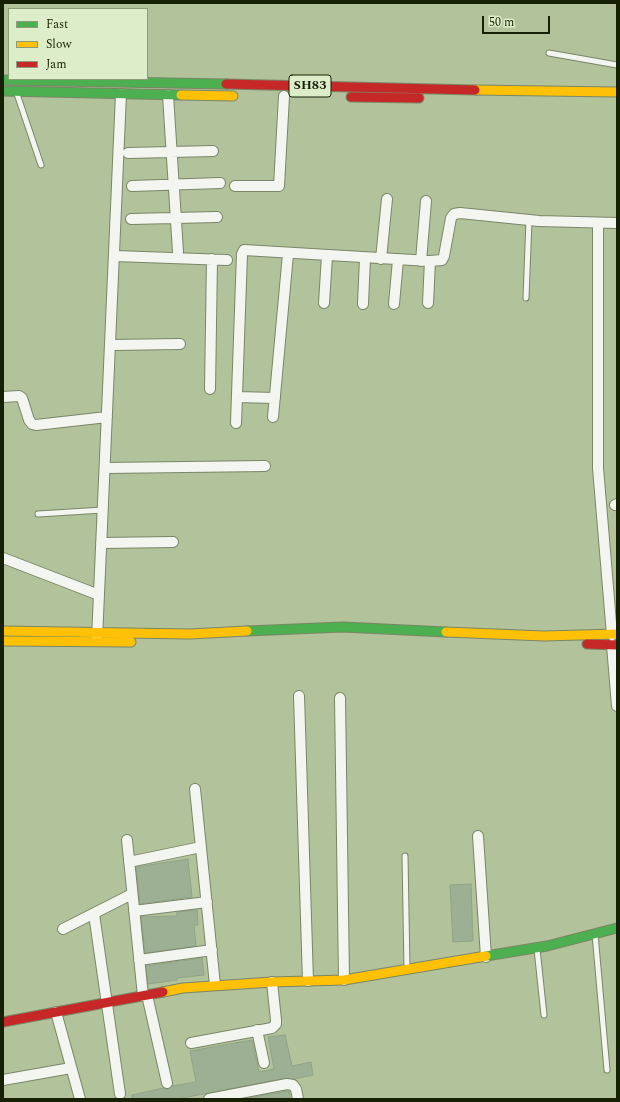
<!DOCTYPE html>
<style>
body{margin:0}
#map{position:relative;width:620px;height:1102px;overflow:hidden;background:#b2c29a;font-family:Spectral,serif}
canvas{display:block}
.frame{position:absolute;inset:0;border:4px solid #162004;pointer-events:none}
.legend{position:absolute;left:8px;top:8px;width:140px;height:72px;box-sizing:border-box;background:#deedc9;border:1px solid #8e9b7a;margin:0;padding:5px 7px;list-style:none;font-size:12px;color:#162004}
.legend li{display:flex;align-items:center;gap:8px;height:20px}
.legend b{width:20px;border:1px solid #8e9b7a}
.scale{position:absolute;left:482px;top:16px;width:68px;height:18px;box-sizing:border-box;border:2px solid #162004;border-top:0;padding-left:5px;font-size:12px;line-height:14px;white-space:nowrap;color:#162004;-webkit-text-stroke:3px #deedc9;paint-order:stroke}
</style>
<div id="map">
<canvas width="620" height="1102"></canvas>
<div class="frame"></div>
<ul class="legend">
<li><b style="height:5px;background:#4caf50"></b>Fast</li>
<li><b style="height:5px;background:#ffc107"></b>Slow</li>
<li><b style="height:5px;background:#c62828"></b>Jam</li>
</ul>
<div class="scale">50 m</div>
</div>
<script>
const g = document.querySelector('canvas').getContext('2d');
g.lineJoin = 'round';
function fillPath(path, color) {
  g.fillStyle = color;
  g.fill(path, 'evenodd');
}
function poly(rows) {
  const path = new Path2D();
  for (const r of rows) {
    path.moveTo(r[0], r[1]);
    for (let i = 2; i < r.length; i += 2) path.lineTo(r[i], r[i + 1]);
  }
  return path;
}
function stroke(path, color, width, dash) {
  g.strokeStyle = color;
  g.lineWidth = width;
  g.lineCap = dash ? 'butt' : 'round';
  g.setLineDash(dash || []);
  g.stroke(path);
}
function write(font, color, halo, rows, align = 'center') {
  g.font = font + ' Spectral,serif';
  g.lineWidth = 4;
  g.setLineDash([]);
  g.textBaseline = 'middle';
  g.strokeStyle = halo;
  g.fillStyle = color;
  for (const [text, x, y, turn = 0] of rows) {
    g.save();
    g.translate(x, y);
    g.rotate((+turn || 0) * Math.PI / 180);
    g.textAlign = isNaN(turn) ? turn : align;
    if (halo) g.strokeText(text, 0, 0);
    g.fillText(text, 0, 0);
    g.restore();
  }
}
const building = poly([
 [188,859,192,897,140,904,136,867,188,859],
 [471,884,473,941,453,942,450,885,471,884],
 [197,910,198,925,194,925,196,946,145,953,141,917,177,916,177,912,197,910],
 [202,958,204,975,177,978,177,980,148,984,146,966,202,958],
 [285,1035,292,1066,311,1062,313,1075,294,1079,286,1078,177,1099,132,1099,132,1095,163,1088,168,1089,172,1086,196,1082,190,1051,252,1040,259,1072,274,1069,268,1037,285,1035],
 [287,1091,289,1091,290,1099,243,1099,287,1091]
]);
const lane = poly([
 [549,53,617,65],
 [17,94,41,165],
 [526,298,529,220],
 [38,514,103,510],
 [405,856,407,969],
 [595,934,607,1070],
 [537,949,544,1015]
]);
const street = poly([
 [168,95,178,252],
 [128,153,213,151],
 [132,186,220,183],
 [235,186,279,186,284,96],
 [131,219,217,217],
 [598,224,598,468,612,635],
 [115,256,227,260],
 [381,259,387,199],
 [421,261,426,201],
 [324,303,327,256],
 [428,303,430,261],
 [363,304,365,258],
 [394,304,398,260],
 [111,345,180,344],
 [210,389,212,259],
 [3,397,19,396,22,398,29,420,32,424,36,425,107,417],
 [237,397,275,398],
 [273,417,288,254],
 [236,423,242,254,244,250,430,261,442,260,444,256,451,218,454,214,460,213,539,221,617,223],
 [105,468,265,466],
 [615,505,617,504],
 [101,543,173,542],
 [3,558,99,595],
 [97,639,121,94],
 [612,645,617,706],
 [299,696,308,981],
 [340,698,344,980],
 [195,789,215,985],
 [478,836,486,957],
 [127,840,143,996],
 [129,862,201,847],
 [134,911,207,902],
 [94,914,120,1094],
 [63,929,132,894],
 [139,960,212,950],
 [147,995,167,1083],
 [56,1012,80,1099],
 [257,1030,264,1063],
 [191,1043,272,1028,276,1024,276,1020,272,982],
 [3,1080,71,1068],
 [209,1099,287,1084,293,1085,296,1089,298,1099]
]);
const fast = poly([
 [3,80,226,84],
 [3,91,181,95],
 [247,631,343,627,446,632],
 [486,956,547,946,617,928]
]);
const slow = poly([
 [475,90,617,92],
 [181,95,233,96],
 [3,631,190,634,247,631],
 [446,632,544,636,617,634],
 [3,641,131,642],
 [163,992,183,988,272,982,344,980,486,956]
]);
const jam = poly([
 [226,84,475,90],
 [351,97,419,98],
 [587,644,617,645],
 [3,1022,163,992]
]);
const shields = [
 [310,86,42]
];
const shieldNames = [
 ["SH83",310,86]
];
fillPath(building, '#9db093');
stroke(building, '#91a387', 1);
stroke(lane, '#7a8667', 7);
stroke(street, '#7a8667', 12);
stroke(fast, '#7a8667', 11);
stroke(slow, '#7a8667', 11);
stroke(jam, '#7a8667', 11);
stroke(lane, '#f3f6f0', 5);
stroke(street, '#f3f6f0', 10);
stroke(fast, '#4caf50', 9);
stroke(slow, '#ffc107', 9);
stroke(jam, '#c62828', 9);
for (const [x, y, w] of shields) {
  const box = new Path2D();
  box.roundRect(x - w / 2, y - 11, w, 22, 3);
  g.fillStyle = '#deedc9';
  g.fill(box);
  stroke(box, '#162004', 1);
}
write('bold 13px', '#162004', null, shieldNames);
</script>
